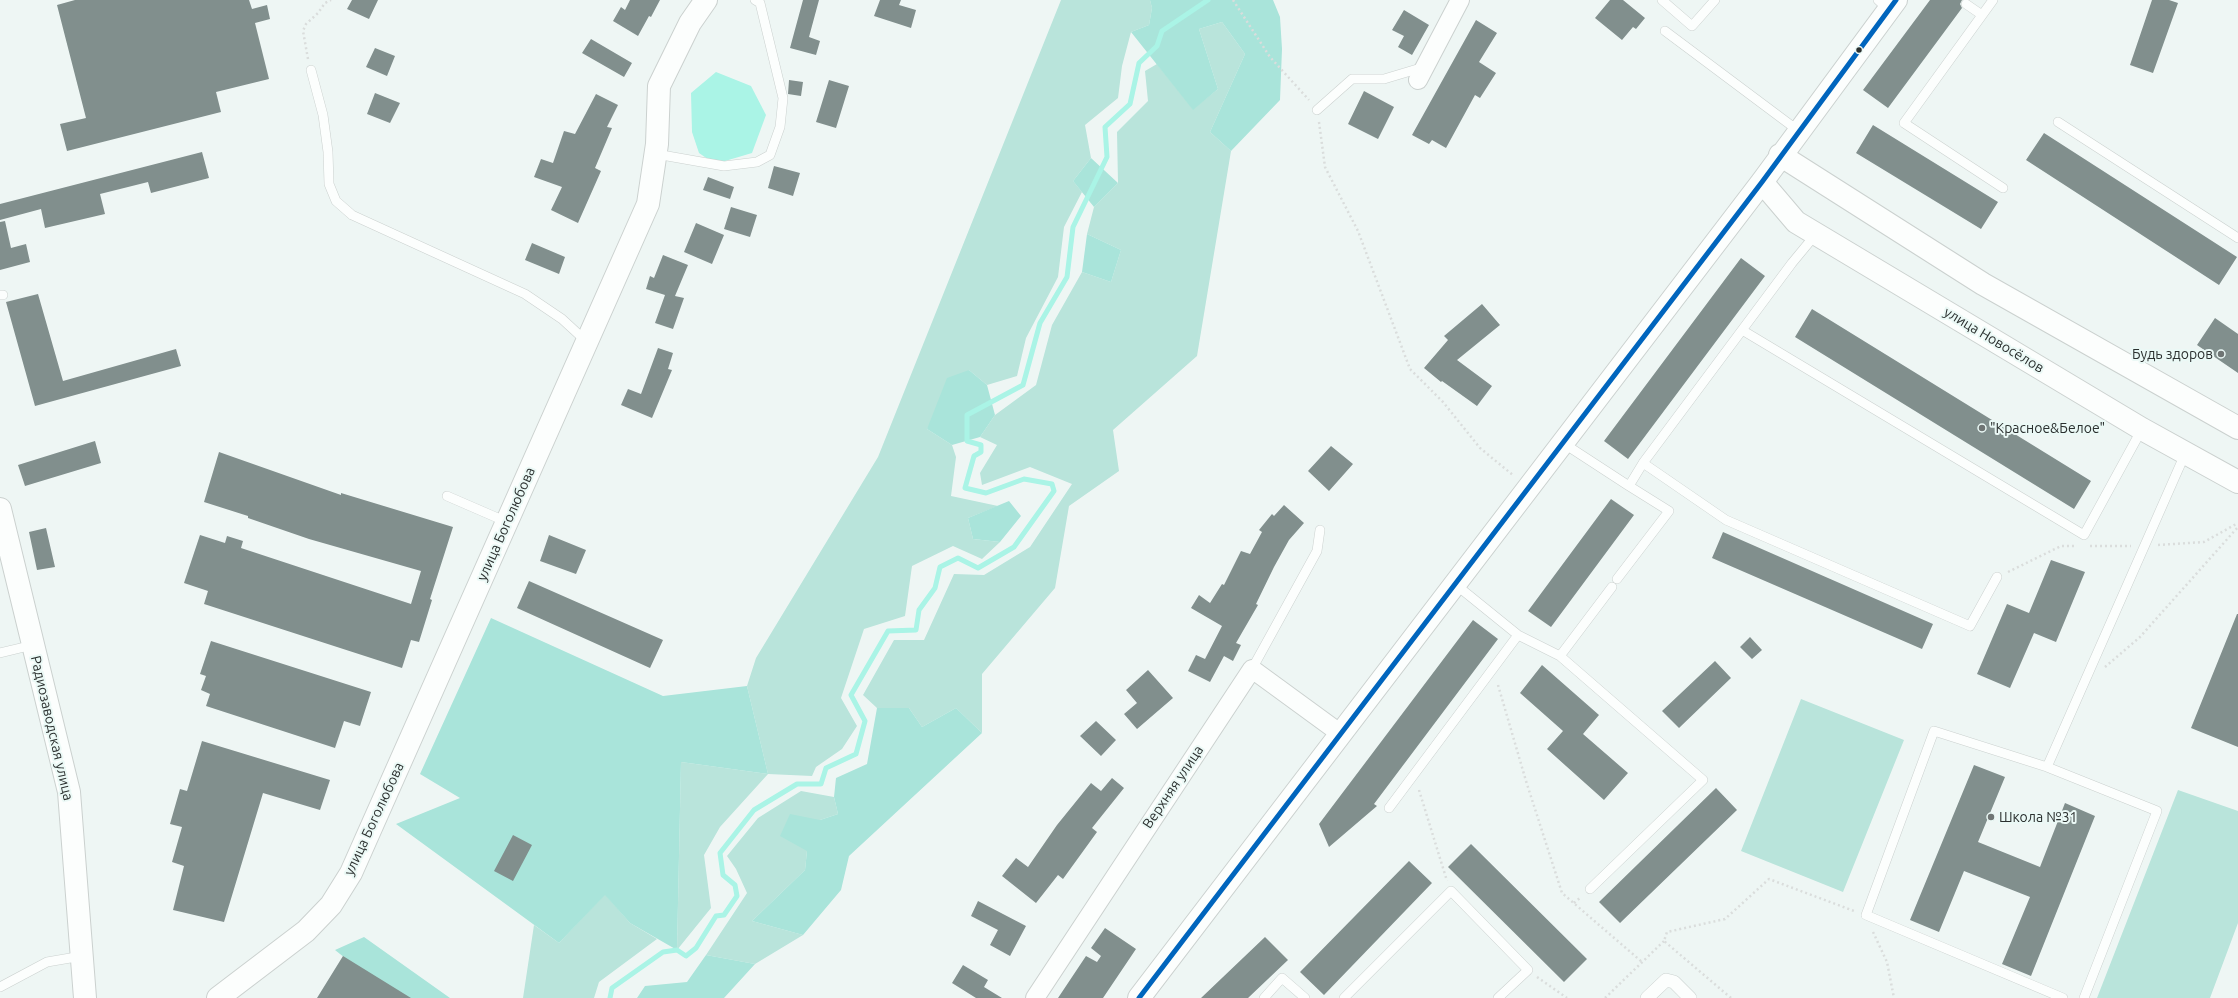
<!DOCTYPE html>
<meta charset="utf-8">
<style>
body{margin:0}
canvas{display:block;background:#eef6f4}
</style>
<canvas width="2238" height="998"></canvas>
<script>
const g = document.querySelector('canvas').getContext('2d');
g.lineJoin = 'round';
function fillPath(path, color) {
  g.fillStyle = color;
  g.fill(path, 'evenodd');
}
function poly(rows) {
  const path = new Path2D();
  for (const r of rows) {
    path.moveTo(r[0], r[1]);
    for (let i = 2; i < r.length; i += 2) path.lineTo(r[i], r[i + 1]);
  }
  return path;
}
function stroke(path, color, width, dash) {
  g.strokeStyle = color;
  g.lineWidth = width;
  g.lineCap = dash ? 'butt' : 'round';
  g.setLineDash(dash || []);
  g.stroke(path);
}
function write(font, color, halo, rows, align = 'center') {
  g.font = font + ' Ubuntu,sans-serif';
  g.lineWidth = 4;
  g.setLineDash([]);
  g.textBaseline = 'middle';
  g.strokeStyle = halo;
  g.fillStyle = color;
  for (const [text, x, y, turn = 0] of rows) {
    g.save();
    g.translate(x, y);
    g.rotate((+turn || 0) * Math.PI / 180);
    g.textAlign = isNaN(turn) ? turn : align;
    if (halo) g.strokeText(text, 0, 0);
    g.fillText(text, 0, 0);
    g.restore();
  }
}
const green = poly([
 [1061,0,1150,0,1152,8,1149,25,1131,32,1122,66,1118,98,1085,125,1091,158,1073,181,1082,192,1064,227,1058,277,1026,338,1017,376,987,385,969,370,927,429,952,445,956,457,951,496,998,506,968,518,973,539,1000,542,982,559,953,546,912,566,905,616,864,629,841,698,857,726,842,749,816,767,812,776,768,774,720,827,704,855,711,908,677,950,681,762,768,774,747,686,756,658,878,457],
 [1222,22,1245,54,1210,132,1231,151,1197,356,1113,430,1119,471,1069,506,1055,588,982,674,982,733,956,708,922,727,909,708,877,708,863,695,894,640,924,640,954,574,984,575,1030,547,1072,484,1030,467,982,485,980,473,997,445,980,437,995,415,1036,385,1052,325,1082,272,1111,282,1121,250,1087,234,1094,207,1118,183,1117,132,1148,101,1145,71,1157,64,1193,109,1218,89,1199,29],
 [1801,699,1904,740,1843,892,1741,851],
 [2178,790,2238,811,2238,923,2210,998,2097,998],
 [801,791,834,797,838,814,820,820,807,851,805,870,752,921,803,935,755,964,706,955,747,893,736,869,727,856,758,818],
 [605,894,630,923,657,939,599,982,594,998,523,998,534,925,559,943]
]);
const forest = poly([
 [1150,0,1273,0,1280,17,1282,49,1280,100,1231,151,1210,132,1245,54,1222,22,1199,29,1218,89,1193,110,1131,32,1149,25,1152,8],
 [1091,158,1118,183,1094,207,1073,181],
 [1087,234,1121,250,1111,282,1082,272],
 [969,370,987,385,995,415,980,437,952,445,927,429,947,378],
 [1009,501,1021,516,1000,542,973,539,968,518],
 [491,618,663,696,747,686,768,774,681,762,677,950,630,923,605,895,559,943,396,824,460,798,420,774],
 [877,708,909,708,922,727,956,708,982,733,849,856,841,890,803,935,752,921,805,870,807,851,780,836,790,814,820,820,838,814,834,797,836,778,867,764],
 [364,937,450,998,395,998,335,950],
 [706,955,755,964,724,998,637,998,645,986,687,982]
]);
const water = poly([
 [716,72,751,86,766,115,752,153,715,164,699,153,692,132,691,93]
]);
const stream = poly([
 [610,998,612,988,663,952,677,950,686,956,696,948,716,916,724,915,737,896,735,885,723,875,720,853,754,810,797,784,821,784,826,768,856,754,865,721,851,695,888,631,916,630,919,610,935,588,940,567,958,558,978,568,1014,547,1054,491,1052,484,1024,479,986,493,965,488,974,456,981,452,981,445,967,441,967,415,1023,385,1040,323,1067,277,1073,227,1107,157,1105,127,1130,104,1139,63,1157,46,1162,31,1208,0]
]);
const building = poly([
 [75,0,249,0,252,9,267,5,270,19,255,23,269,79,216,92,221,112,67,151,60,124,86,118,57,5],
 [352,0,378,0,369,19,347,9],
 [630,0,660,0,651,17,649,16,638,36,613,21,621,7,625,10],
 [803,0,819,0,809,37,820,41,816,55,790,48],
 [880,0,901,0,899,5,916,10,911,28,874,16],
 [1610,0,1623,0,1645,18,1636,29,1633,27,1622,40,1595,18],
 [1930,0,1962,0,1960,4,1962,8,1888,108,1863,90],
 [2152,0,2169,0,2178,3,2153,73,2130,65],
 [1404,10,1429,25,1412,55,1398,47,1404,36,1392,30],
 [1476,20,1497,33,1479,62,1496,73,1480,98,1475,95,1446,148,1432,140,1429,144,1412,135],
 [591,39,632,63,624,77,582,53],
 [375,48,395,56,387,76,366,67],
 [789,80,803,82,801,96,788,94],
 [829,80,849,86,836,128,816,122],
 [1364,91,1394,107,1378,139,1348,124],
 [375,93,400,103,390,123,367,114],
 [596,94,618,105,607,127,612,128,595,168,601,171,578,223,551,210,562,187,534,177,541,159,553,163,564,131,575,134],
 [1873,125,1998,202,1981,229,1856,153],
 [2044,133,2237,257,2219,285,2026,160],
 [202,152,209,178,151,193,148,182,100,194,105,214,45,228,41,209,0,220,0,204],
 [774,166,800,173,793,196,768,188],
 [708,177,734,187,730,199,703,190],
 [731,207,757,215,750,237,724,229],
 [5,221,11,248,26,244,30,262,0,270,0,222],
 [696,223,724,235,712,264,684,252],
 [532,243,565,257,559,274,525,260],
 [663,255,688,265,675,296,684,298,673,329,655,323,665,295,646,289,650,276,654,278],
 [1741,258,1765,276,1628,459,1604,441],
 [38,294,63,381,176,349,181,366,35,406,6,302],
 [1482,304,1500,325,1457,360,1492,386,1477,406,1442,381,1441,382,1424,368,1448,340,1444,336],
 [1812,309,2091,481,2074,509,1795,337],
 [2215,318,2238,334,2238,373,2197,345],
 [658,348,673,353,668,369,672,370,652,418,621,405,628,389,641,394],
 [95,441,101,463,25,486,18,465],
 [1331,446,1353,464,1329,491,1308,471],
 [219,452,341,495,341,493,453,527,430,599,432,600,419,642,411,640,402,668,204,604,208,591,184,583,200,535,225,543,227,536,243,541,241,548,411,604,421,571,309,539,248,518,248,516,204,502],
 [1611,499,1634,515,1551,627,1528,611],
 [1284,505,1304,523,1289,540,1274,567,1256,604,1258,605,1236,643,1241,645,1233,661,1224,656,1210,682,1188,671,1196,655,1205,659,1222,626,1191,608,1199,595,1210,603,1222,584,1224,585,1241,551,1250,554,1262,532,1259,530,1272,514,1274,516],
 [46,528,55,567,37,570,29,532],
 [1723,532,1933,624,1922,649,1712,558],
 [549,535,586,550,576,574,540,561],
 [2051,560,2085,572,2056,642,2034,633,2010,688,1977,674,2007,604,2029,613],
 [529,581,663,640,650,668,517,608],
 [2237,614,2238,614,2238,747,2191,728],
 [1473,620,1498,639,1374,804,1377,806,1329,847,1319,824],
 [1750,637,1762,650,1752,659,1740,647],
 [211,641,371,692,360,726,344,721,335,748,206,706,210,694,201,690,206,676,200,674],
 [1715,661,1731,678,1679,728,1662,711],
 [1542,665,1599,715,1583,734,1628,773,1604,800,1547,749,1563,731,1520,693],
 [1148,670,1173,698,1137,729,1124,714,1137,703,1126,690],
 [1096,721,1116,740,1101,756,1080,736],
 [202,741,330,780,320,810,263,793,224,922,173,910,184,866,172,862,182,827,170,824,180,789,187,791],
 [1974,765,2005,777,1978,842,2040,867,2065,803,2095,816,2031,976,2002,964,2030,897,1964,871,1939,932,1910,920],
 [1112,778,1124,788,1092,828,1097,832,1063,879,1058,875,1036,903,1002,876,1016,858,1028,867,1057,825,1091,783,1101,791],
 [1716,788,1737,810,1620,923,1599,902],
 [513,835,532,845,513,881,494,871],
 [1471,844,1587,959,1564,982,1448,867],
 [1409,861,1432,883,1324,995,1300,972],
 [978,901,1026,926,1010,956,990,945,998,930,971,916],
 [1105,928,1136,949,1103,998,1058,998,1086,956,1097,962,1101,956,1091,948],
 [1265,937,1288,960,1248,998,1201,998],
 [343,956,411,998,317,998],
 [963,965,988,980,984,987,1002,998,976,998,952,983]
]);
const path = poly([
 [1233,0,1270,57,1309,100],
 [308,59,303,31,306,24,318,13,325,3,331,0],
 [1319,122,1325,167,1358,231,1410,369,1443,402,1480,448,1514,476],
 [2158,545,2204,542,2238,523],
 [2090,546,2131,546],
 [2008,572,2061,546,2077,546],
 [2105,667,2140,637,2238,527],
 [1498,685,1526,781,1562,893,1642,962],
 [1419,790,1447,881],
 [1574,903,1581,897],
 [1873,932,1887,962,1894,998],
 [1537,977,1567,998],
 [1605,998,1664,941],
 [1731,998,1664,941,1667,932,1725,919,1769,879,1854,911]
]);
const service = poly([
 [1662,0,1692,26,1715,0],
 [1878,0,1889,10],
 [1993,0,1904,123,2003,188],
 [1966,4,1982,15],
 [1665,31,1800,132],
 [311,70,323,115,328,152,329,184,336,201,352,215,525,294,562,319,587,342],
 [1317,110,1352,79,1384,79,1424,67],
 [2058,122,2238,238],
 [656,154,724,166,757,162,770,155,780,127,783,98,760,3,755,0],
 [0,295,3,295],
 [1742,330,2084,535,2142,429],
 [1563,443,1629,486,1643,463,1726,520,1970,626,1997,577],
 [1643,463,1792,263,1816,234],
 [447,496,507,522],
 [1617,579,1669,511,1629,486],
 [1518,635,1560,656,1612,587],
 [0,653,33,645],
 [1560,656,1703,780,1590,889],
 [1252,669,1317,551,1320,530],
 [2047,767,2157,811,2084,998],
 [1389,808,1518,635,1455,584],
 [0,987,47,962,82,956],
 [1264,998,1282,978,1305,998],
 [1344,998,1451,891,1528,970,1498,998],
 [2063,998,1866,915,1934,731,2047,767,2185,454]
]);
const pedestrian = poly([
 [1647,998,1666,980,1674,982,1690,998]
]);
const minor = poly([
 [1418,80,1460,0],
 [1035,998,1252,669,1341,734]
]);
const tertiary = poly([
 [1780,155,1983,284,2238,428],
 [1762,182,1796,222,2142,429,2238,482],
 [0,509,69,792,85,998],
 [218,998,306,931,331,905,351,873,648,204,657,144,659,86,690,23,706,0],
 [1139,998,1762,182,1896,0]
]);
const bus1 = poly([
 [1139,998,1762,182,1896,0]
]);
const markers = [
 [1859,50,3.5,"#2b302f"],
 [2221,354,4,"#6f7574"],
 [1982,428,4,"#6f7574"],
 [1991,817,4,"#6f7574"]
];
const streetNames = [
 ["улица Новосёлов",1994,340,31],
 ["улица Боголюбова",506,524,-66],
 ["Радиозаводская улица",52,728,77],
 ["Верхняя улица",1173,787,-56],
 ["улица Боголюбова",374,819,-65]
];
const poiNames = [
 ["Будь здоров",2213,354,"right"],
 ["\"Красное&Белое\"",1990,428],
 ["Школа №31",1999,817]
];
fillPath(green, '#b9e4db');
fillPath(forest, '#a9e4da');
fillPath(water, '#aaf4e6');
stroke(stream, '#aaf4e6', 5);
fillPath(building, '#818f8d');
stroke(service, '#cbd1cf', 10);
stroke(pedestrian, '#cbd1cf', 14);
stroke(minor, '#cbd1cf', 20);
stroke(tertiary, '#cbd1cf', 24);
stroke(path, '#dadddc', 2.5, [2, 3]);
stroke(service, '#fcfefd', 9);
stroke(pedestrian, '#fcfefd', 13);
stroke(minor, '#fcfefd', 18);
stroke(tertiary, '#fcfefd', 22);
stroke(bus1, '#0065bd', 5);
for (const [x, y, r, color] of markers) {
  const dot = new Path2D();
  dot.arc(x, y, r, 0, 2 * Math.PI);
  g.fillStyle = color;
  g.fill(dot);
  stroke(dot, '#ebf9f6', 1.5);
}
write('14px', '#2b302f', '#ebf9f6', streetNames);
write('14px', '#2b302f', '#ebf9f6', poiNames, 'left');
</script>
